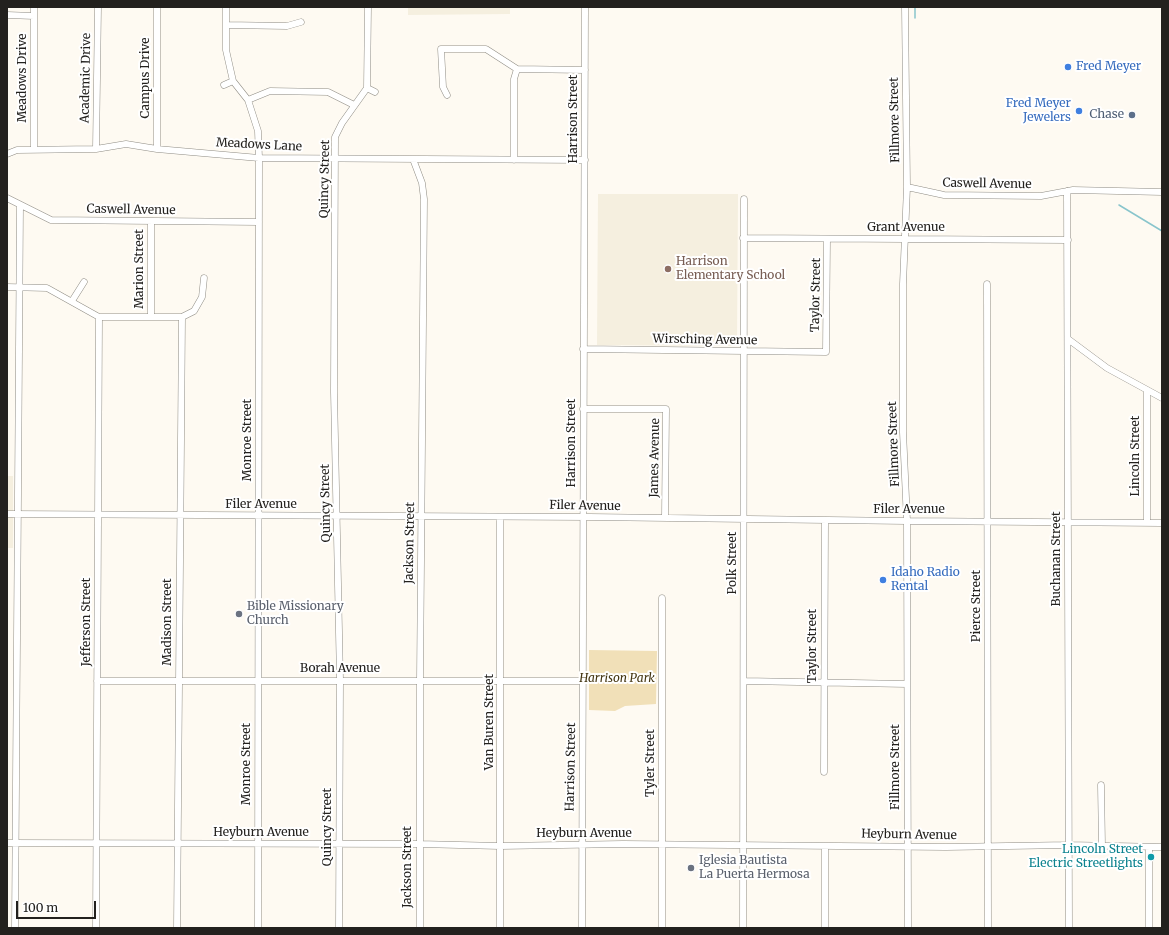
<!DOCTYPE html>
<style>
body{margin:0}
#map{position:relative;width:1169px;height:935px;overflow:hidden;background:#fefaf2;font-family:Merriweather,serif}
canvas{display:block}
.frame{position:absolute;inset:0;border:8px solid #23211e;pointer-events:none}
.scale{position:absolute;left:16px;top:901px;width:80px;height:18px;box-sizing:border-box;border:2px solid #23211e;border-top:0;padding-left:5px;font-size:12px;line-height:14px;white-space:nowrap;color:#23211e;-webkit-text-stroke:3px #fff;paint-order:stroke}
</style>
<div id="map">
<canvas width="1169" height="935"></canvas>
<div class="frame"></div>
<div class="scale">100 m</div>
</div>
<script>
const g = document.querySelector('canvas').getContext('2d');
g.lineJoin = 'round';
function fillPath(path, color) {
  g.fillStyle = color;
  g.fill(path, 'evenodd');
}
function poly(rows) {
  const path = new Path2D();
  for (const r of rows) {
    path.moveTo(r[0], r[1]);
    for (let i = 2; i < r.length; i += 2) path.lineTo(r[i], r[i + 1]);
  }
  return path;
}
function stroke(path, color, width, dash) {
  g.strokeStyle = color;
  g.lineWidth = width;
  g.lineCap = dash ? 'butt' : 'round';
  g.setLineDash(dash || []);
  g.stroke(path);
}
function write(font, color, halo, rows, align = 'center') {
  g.font = font + ' Merriweather,serif';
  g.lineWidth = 4;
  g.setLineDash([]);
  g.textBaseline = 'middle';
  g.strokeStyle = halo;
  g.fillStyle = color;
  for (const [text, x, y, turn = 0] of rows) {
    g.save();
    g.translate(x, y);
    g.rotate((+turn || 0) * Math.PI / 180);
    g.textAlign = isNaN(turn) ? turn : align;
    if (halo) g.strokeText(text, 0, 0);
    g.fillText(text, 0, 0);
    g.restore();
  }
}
const built = poly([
 [408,7,510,7,510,14,408,15],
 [598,194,738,194,737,346,597,345],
 [7,476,13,476,13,548,7,548]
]);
const green = poly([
 [589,650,657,651,656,704,625,706,615,711,589,710]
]);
const stream = poly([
 [915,18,915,7],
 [1119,205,1162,231]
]);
const minor = poly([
 [226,7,226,50,233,81,248,100,258,131,259,158,258,928],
 [905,7,907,187,903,284,903,432,907,521,908,928],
 [7,15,34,16],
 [226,25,287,26,301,22],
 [224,85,233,81],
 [367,88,375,92],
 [447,95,443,87,441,49,486,49,517,69,585,70],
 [248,100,270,91,328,92,354,105],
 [34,148,34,7],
 [96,149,98,7],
 [157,149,157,7],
 [7,154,17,150,96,149,126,144,157,149,259,158,585,160],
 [413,159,422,183,424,199,420,680,420,928],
 [514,160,514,79,517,69],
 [907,187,944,195,1041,196,1073,190,1162,192],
 [1067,191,1069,928],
 [7,198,51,220,259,222],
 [743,238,1068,240],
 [987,284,988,928],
 [7,287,47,288,99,317,182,317,194,311,202,297,204,278],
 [72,301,84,282],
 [151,317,151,221],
 [1068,339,1107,368,1162,398],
 [583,349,826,352,827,239],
 [1147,390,1147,522],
 [583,409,666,409,665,518],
 [7,514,589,517,907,521,1162,523],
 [500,517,500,928],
 [662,598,662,928],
 [97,681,583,681],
 [744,681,907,684],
 [824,772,825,520],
 [1101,785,1102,846],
 [7,843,419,844,500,846,623,844,946,847,1069,845,1162,847],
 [825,846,825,928],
 [1149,847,1149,928],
 [15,928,20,205],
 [96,928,99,317],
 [177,928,182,317],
 [339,928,340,680,334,392,335,137,342,123,367,88,368,7],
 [582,928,585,7],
 [743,928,744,199]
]);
const markers = [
 [1068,67,4,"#3f7fe0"],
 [1079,111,4,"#3f7fe0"],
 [1132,115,4,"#5c6f8a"],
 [668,269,4,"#8d6e63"],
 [883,580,4,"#3f7fe0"],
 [239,614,4,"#6b7280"],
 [1151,857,4,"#0f9aa8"],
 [691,868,4,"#6b7280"]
];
const shopNames = [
 ["Fred Meyer",1076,67],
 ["Fred Meyer",1071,104,"right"],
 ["Jewelers",1071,118,"right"],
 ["Idaho Radio",891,573],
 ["Rental",891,587]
];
const streetNames = [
 ["Meadows Drive",23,78,-90],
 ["Academic Drive",86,78,-89],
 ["Campus Drive",146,78,-90],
 ["Harrison Street",574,119,-90],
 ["Fillmore Street",895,120,-91],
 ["Meadows Lane",259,145,3],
 ["Quincy Street",325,179,-89],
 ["Caswell Avenue",987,184,1],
 ["Caswell Avenue",131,210,1],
 ["Grant Avenue",906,228],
 ["Marion Street",140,269,-90],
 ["Taylor Street",816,295,-89],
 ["Wirsching Avenue",705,340,1],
 ["Monroe Street",248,440,-90],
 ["Harrison Street",572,443,-90],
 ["Fillmore Street",894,444,-92],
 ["Lincoln Street",1136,456,-90],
 ["James Avenue",655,458,-89],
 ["Quincy Street",326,503,-91],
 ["Filer Avenue",261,505],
 ["Filer Avenue",585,506,1],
 ["Filer Avenue",909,510],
 ["Jackson Street",410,543,-89],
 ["Buchanan Street",1057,559,-90],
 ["Polk Street",733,563,-90],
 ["Pierce Street",977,606,-90],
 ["Jefferson Street",87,622,-90],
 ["Madison Street",168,622,-90],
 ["Taylor Street",813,646,-90],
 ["Borah Avenue",340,669],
 ["Van Buren Street",490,722,-90],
 ["Tyler Street",651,763,-90],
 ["Monroe Street",247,764,-90],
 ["Harrison Street",571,767,-89],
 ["Fillmore Street",896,767,-90],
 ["Quincy Street",328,827,-90],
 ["Heyburn Avenue",261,833],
 ["Heyburn Avenue",584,834],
 ["Heyburn Avenue",909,835,1],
 ["Jackson Street",408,867,-90]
];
const serviceNames = [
 ["Chase",1124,115]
];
const educationNames = [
 ["Harrison",676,262],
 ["Elementary School",676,276]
];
const worshipNames = [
 ["Bible Missionary",247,607],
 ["Church",247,621],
 ["Iglesia Bautista",699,861],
 ["La Puerta Hermosa",699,875]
];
const parkNames = [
 ["Harrison Park",617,679]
];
const cultureNames = [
 ["Lincoln Street",1143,850],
 ["Electric Streetlights",1143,864]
];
fillPath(built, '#f5efdf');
fillPath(green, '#f1e0b8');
stroke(stream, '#89c5cc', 1.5);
stroke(minor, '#8f8c84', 7);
stroke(minor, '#fff', 6);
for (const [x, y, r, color] of markers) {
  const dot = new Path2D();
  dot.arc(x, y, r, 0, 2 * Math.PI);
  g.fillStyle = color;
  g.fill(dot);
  stroke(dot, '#fff', 1.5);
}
write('12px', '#366cbe', '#fff', shopNames, 'left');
write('12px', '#23211e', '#fff', streetNames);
write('12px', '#4e5e75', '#fff', serviceNames, 'right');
write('12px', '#785e54', '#fff', educationNames, 'left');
write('12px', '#5b616d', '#fff', worshipNames, 'left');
write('italic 12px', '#433511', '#fff', parkNames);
write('12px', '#0d838f', '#fff', cultureNames, 'right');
</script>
